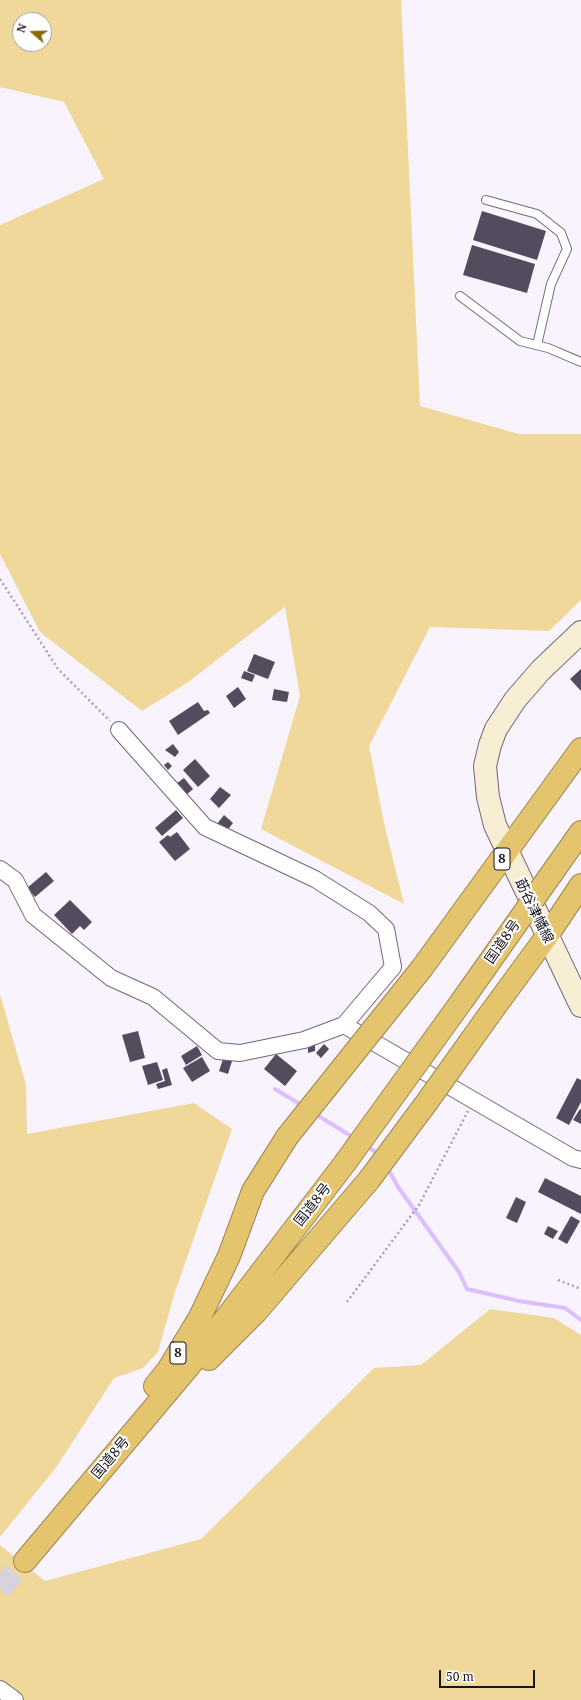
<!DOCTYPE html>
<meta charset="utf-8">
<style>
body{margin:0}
#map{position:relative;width:581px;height:1700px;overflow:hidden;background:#f8f3fd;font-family:"Noto Serif",serif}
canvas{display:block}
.north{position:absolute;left:12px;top:12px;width:40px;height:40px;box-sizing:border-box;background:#fff;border:1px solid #a3a1a5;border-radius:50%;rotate:290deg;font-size:11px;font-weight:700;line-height:16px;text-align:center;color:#19151e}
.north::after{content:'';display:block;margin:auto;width:14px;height:18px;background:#866a05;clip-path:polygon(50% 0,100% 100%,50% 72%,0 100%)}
.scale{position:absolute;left:439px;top:1670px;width:96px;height:18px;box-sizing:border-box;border:2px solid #19151e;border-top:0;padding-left:5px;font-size:12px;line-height:14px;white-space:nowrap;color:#19151e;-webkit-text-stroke:3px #fff;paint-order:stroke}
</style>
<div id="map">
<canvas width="581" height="1700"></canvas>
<div class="north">N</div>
<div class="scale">50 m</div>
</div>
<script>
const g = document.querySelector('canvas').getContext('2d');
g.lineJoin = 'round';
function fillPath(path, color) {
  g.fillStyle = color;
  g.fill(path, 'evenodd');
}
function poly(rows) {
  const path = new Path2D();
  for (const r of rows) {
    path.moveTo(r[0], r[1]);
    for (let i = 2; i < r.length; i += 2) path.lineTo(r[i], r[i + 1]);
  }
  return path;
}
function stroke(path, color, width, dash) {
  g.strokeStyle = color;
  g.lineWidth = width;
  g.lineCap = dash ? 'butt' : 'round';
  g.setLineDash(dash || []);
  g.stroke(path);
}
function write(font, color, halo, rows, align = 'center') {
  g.font = font + ' "Noto Serif","Noto Sans JP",serif';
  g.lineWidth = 4;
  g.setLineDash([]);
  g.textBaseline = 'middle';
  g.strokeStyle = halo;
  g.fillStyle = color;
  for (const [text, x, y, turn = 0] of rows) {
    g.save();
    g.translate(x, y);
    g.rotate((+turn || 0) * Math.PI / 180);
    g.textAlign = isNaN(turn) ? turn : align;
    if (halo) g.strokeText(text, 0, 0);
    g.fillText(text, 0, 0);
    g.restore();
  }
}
const green = poly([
 [0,0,401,0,420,406,519,434,581,434,581,600,549,631,430,627,369,746,384,823,404,904,261,829,300,696,285,607,187,683,142,711,40,632,0,554,0,225,104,179,64,102,0,87],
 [20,20,44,20,44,44,20,44],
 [0,994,26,1085,27,1134,194,1103,232,1129,175,1292,158,1352,143,1368,114,1378,57,1466,0,1537],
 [490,1309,554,1318,581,1335,581,1700,0,1700,0,1545,45,1581,201,1539,374,1368,421,1365]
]);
const stream = poly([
 [275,1089,303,1106],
 [314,1113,354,1138],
 [365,1145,379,1154],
 [387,1167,398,1187,459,1272,467,1289,519,1301,565,1308,581,1320]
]);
const building = poly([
 [482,211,546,231,537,260,473,240],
 [472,245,535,264,527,293,463,275],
 [254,654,275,662,268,679,247,671],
 [581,669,581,691,570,679],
 [244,671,255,675,252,682,241,678],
 [238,687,246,699,234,708,226,696],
 [274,689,289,692,287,702,272,700],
 [198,702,204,711,208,710,210,713,178,735,169,721],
 [173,744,179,752,175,757,165,750],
 [195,759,210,776,198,787,183,770],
 [168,762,172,766,168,770,164,765],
 [184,778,193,789,185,796,176,784],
 [220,787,231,795,219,808,210,799],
 [176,810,183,818,162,836,155,828],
 [224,815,233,823,226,832,217,824],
 [177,832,190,849,175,861,159,842,168,835,170,837],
 [46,872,54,881,35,897,27,888],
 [70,900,92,922,84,930,80,926,72,934,54,915],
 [138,1031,145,1058,130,1062,122,1035],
 [324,1044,329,1049,321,1058,316,1053],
 [308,1045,315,1045,315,1051,308,1053],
 [197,1046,202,1055,186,1065,181,1056],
 [276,1054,297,1071,285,1086,264,1069],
 [202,1057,210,1071,192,1082,183,1068],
 [223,1059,232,1061,228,1074,219,1071],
 [157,1062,163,1080,148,1085,142,1066],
 [167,1068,172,1085,158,1089,156,1084,165,1081,162,1070],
 [577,1078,581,1080,581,1102,569,1125,556,1118],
 [580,1109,581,1110,581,1124,573,1120],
 [545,1178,581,1196,581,1214,538,1192],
 [516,1197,526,1202,517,1223,506,1218],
 [571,1216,580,1221,567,1244,558,1239],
 [548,1226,558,1231,553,1239,544,1234]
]);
const highwayTunnel = poly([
 [0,1589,25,1561]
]);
const path = poly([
 [0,579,58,669,110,721],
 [558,1280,581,1289],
 [347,1302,419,1205,468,1111]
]);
const lane = poly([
 [486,200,537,214,561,233,567,249,551,284,537,345],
 [460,296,520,341,548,348,581,362]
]);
const street = poly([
 [119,730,205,827,315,879,369,913,386,929,393,967,344,1025],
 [0,869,15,880,33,915,111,978,153,997,218,1051,240,1053,304,1040,344,1025,573,1158,581,1160],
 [0,1689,15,1700]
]);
const secondary = poly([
 [581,632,541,670,515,700,496,729,490,745,485,766,488,797,495,825,581,1006]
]);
const highway = poly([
 [552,873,581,832],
 [422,968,581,749],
 [464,998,514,927],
 [489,1015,547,936,581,885],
 [209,1359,256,1312,369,1180],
 [155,1386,168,1370,200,1317,229,1256,253,1191,287,1137],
 [25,1561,190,1365,345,1163]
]);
const highwayBridge = poly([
 [514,927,552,873],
 [287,1137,422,968],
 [345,1163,464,998],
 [369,1180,427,1102,489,1015]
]);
const shields = [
 [502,859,16],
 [178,1353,16]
];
const shieldNames = [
 ["8",502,859],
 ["8",178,1353]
];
const streetNames = [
 ["莇谷津幡線",534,911,64],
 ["国道8号",503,942,-55],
 ["国道8号",313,1205,-52],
 ["国道8号",111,1458,-50]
];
fillPath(green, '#efd89a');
stroke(stream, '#dcbfff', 4);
fillPath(building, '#544b5f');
stroke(highwayTunnel, '#d7d2dc', 22, [22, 11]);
stroke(lane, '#71677c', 10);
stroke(street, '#71677c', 18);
stroke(secondary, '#71677c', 24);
stroke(highway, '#9d8752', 24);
stroke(path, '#a7a3ac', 2.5, [2, 3]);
stroke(lane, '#fff', 8);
stroke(street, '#fff', 16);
stroke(secondary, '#f7eed4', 22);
stroke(highway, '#e4c56e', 22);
stroke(highwayBridge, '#9d8752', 24, []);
stroke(highwayBridge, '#e4c56e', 22);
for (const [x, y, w] of shields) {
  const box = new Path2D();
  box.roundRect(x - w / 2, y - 11, w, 22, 3);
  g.fillStyle = '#fff';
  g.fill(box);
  stroke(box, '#19151e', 1);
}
write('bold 13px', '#19151e', null, shieldNames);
write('14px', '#19151e', '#fff', streetNames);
</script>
